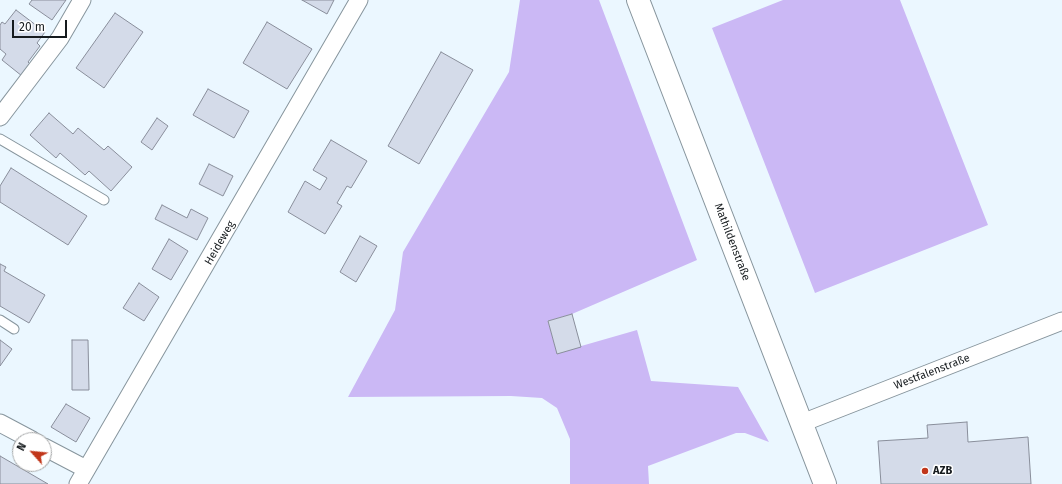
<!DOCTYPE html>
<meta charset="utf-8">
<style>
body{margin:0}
#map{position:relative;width:1062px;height:484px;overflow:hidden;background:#ebf7ff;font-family:"Fira Sans",sans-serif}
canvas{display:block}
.north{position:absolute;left:12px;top:432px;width:40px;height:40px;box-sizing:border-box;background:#fff;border:1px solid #a2a4a5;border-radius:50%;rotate:297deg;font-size:11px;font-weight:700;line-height:16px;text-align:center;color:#161b1e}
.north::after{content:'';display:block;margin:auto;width:14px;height:18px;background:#c1361a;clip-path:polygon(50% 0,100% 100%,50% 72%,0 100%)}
.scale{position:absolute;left:12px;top:20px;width:55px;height:18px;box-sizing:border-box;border:2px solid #161b1e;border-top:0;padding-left:5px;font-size:12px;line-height:14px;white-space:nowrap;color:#161b1e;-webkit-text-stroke:3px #fff;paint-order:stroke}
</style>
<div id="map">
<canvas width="1062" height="484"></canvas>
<div class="north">N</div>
<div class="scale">20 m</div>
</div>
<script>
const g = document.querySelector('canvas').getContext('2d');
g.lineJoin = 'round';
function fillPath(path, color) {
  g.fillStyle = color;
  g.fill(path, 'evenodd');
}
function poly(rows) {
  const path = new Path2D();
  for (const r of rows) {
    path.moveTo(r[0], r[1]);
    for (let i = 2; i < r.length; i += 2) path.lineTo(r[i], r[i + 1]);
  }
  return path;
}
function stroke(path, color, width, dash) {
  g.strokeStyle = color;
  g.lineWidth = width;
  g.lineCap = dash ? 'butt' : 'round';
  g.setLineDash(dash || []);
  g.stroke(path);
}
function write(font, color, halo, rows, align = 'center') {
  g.font = font + ' "Fira Sans",sans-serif';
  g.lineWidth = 3;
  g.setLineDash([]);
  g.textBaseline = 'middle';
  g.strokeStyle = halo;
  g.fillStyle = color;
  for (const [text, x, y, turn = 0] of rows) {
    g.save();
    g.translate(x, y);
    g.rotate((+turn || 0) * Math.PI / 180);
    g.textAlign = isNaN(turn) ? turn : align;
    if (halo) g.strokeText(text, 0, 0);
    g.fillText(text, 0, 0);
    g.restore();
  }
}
const green = poly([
 [520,0,599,0,697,260,572,314,548,321,557,353,637,330,651,381,738,387,769,442,745,433,736,433,648,466,649,484,570,484,570,439,557,408,542,398,511,396,348,397,395,310,403,252,509,72],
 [783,0,900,0,988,225,815,293,712,28]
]);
const building = poly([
 [32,0,66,0,52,20,29,4,32,0],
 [302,0,334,0,327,14,302,0],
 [16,10,45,32,37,43,40,46,28,62,30,64,22,76,2,60,6,54,0,49,0,25,2,22,5,24,16,10],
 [115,13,143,32,104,88,76,68,115,13],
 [267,22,312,49,287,89,243,63,267,22],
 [441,52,473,70,419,164,388,146,441,52],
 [208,89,249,111,234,138,193,115,208,89],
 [49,113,73,134,78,128,104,150,108,146,132,167,111,191,89,171,85,175,60,153,56,158,30,135,49,113],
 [157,118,168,126,152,150,141,142,157,118],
 [331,140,367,161,351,188,347,186,337,203,342,206,325,234,288,212,305,181,320,190,327,178,313,170,331,140],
 [209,164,233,176,223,196,199,184,209,164],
 [11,168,87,216,68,245,0,202,0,186,11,168],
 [162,205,187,218,191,209,208,218,197,240,155,219,162,205],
 [360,236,377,246,356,282,340,272,360,236],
 [169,239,188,251,171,280,152,269,169,239],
 [0,264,6,267,4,271,45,295,29,323,0,306,0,264],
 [139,283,159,297,144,321,123,308,139,283],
 [572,314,581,347,557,354,548,321,572,314],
 [0,340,12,349,0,366,0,340],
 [72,340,88,340,89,390,72,390,72,340],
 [66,404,90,418,76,442,51,427,66,404],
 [967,422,968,442,1028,437,1031,484,881,484,878,441,928,438,927,425,967,422],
 [0,456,48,484,0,484,0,456]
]);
const lane = poly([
 [0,139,104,200],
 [0,320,14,329]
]);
const street = poly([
 [0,117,60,38,82,0],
 [0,423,32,440],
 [802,423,1062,321],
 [44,447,86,469],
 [78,484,359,0]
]);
const secondary = poly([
 [638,0,825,484]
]);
const markers = [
 [925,471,4,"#c1361a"]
];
const streetNames = [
 ["Mathildenstraße",732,242,69],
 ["Heideweg",220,243,-60],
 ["Westfalenstraße",932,372,-21]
];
const poiNames = [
 ["AZB",933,471]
];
fillPath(green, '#cbb8f5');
fillPath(building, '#d4dbe9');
stroke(building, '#898e9b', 1);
stroke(lane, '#87959d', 11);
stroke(street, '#87959d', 19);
stroke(secondary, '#87959d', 24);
stroke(lane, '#fff', 9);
stroke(street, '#fff', 17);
stroke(secondary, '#fff', 22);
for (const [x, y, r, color] of markers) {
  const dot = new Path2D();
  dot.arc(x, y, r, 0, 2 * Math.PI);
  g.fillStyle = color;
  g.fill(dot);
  stroke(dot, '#fff', 1.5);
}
write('11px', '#161b1e', '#fff', streetNames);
write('bold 11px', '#161b1e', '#fff', poiNames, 'left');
</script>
